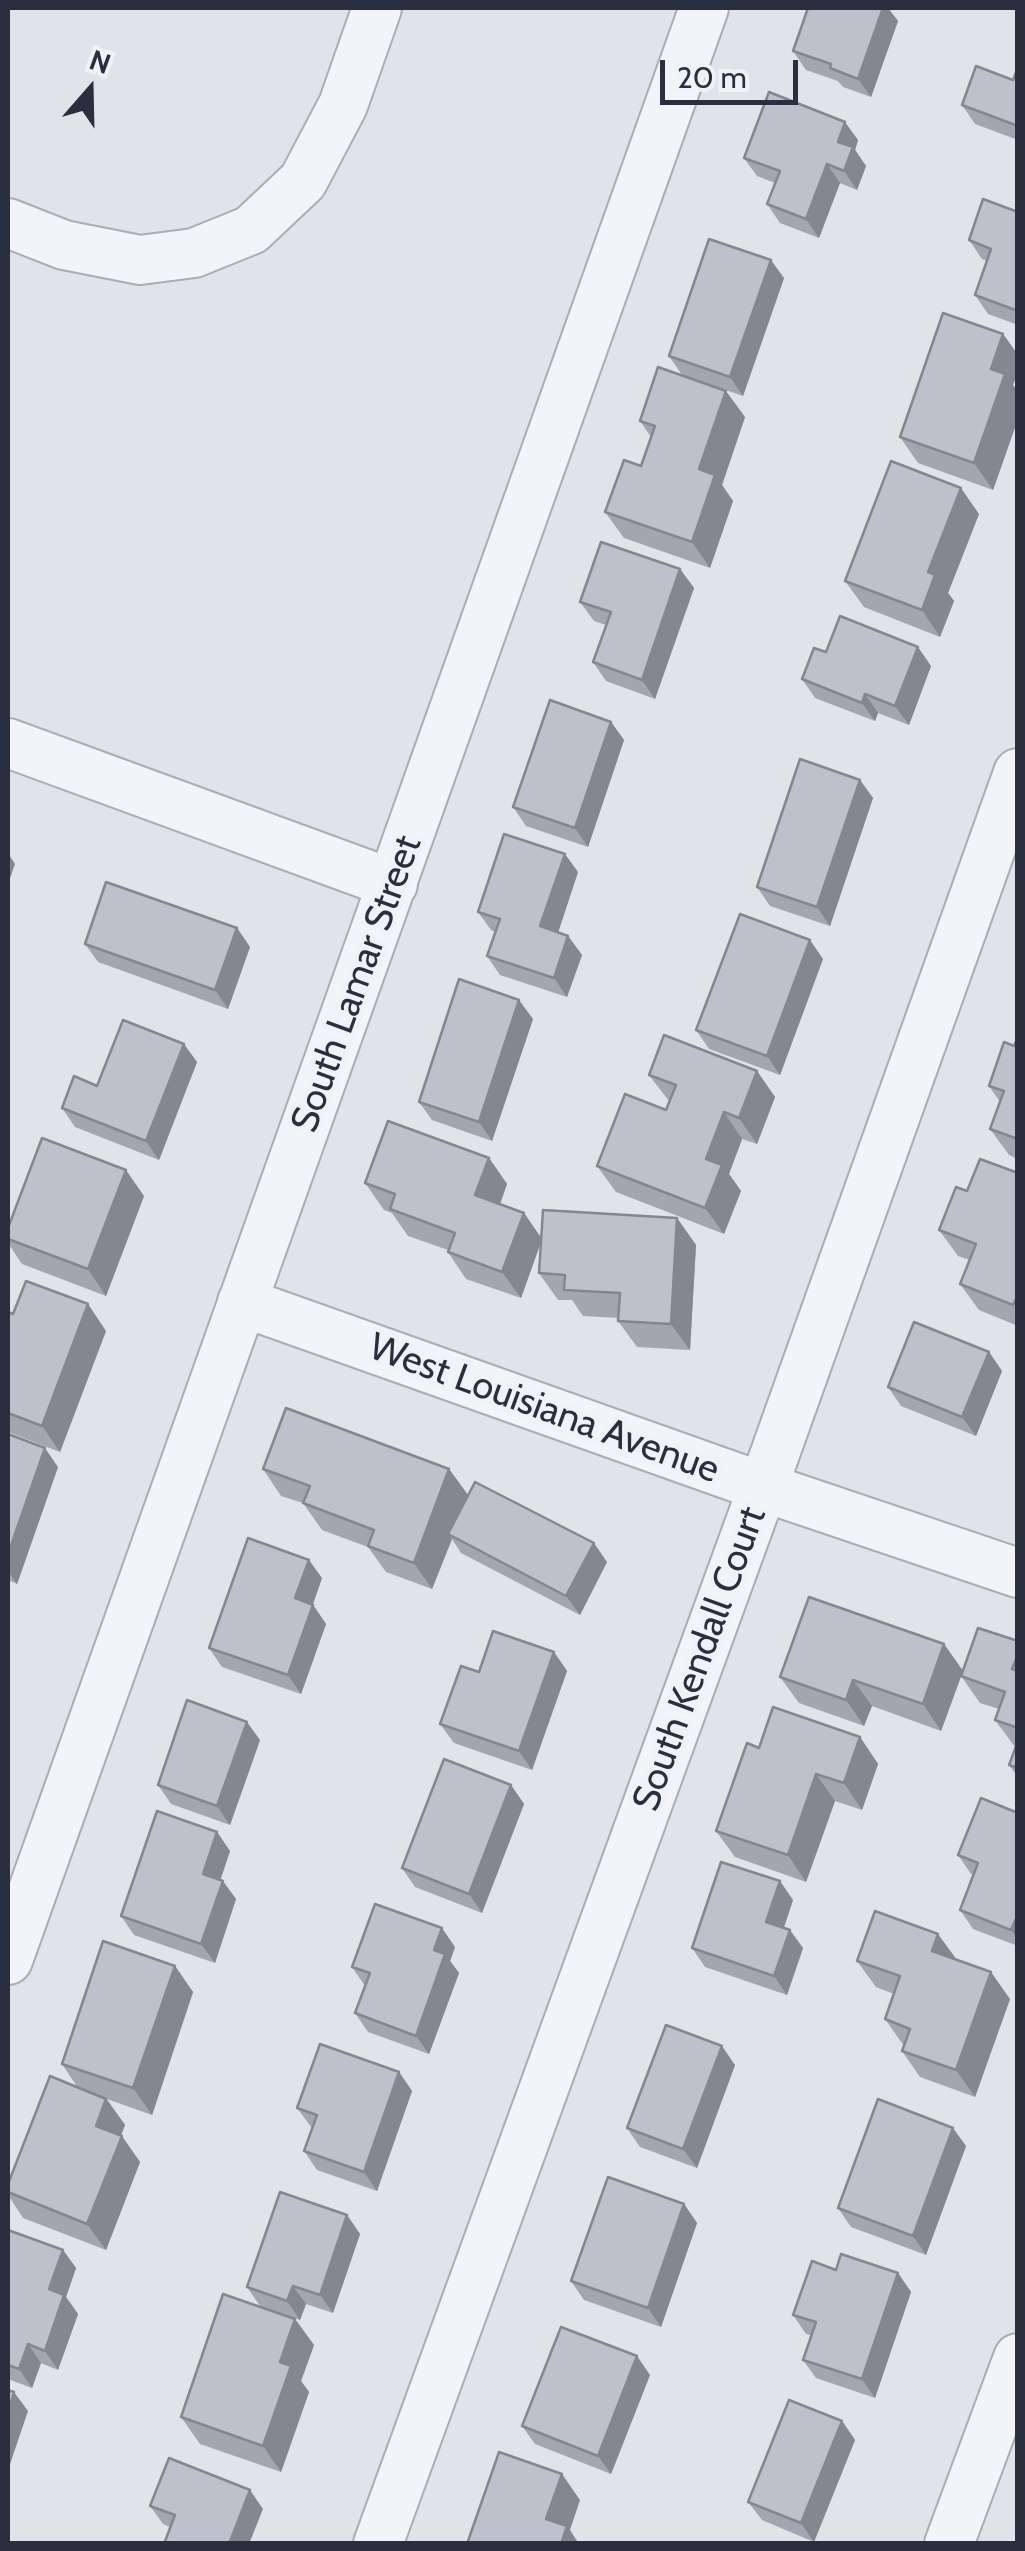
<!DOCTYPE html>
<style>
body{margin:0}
#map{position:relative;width:1025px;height:2551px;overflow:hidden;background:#e0e3e8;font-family:Cabin,sans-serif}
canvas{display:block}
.frame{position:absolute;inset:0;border:10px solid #292f3f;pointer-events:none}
.north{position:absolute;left:40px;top:40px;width:100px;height:100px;-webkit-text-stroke:8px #eff2f6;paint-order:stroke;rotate:20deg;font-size:28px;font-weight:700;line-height:40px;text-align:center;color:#292f3f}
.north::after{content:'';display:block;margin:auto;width:35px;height:45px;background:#292f3f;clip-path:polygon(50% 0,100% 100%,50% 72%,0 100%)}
.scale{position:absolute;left:660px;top:60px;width:138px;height:45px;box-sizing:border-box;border:5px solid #292f3f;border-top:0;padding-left:12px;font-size:30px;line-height:35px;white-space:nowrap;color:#292f3f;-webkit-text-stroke:8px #eff2f6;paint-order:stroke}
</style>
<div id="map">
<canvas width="1025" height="2551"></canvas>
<div class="frame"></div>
<div class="north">N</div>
<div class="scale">20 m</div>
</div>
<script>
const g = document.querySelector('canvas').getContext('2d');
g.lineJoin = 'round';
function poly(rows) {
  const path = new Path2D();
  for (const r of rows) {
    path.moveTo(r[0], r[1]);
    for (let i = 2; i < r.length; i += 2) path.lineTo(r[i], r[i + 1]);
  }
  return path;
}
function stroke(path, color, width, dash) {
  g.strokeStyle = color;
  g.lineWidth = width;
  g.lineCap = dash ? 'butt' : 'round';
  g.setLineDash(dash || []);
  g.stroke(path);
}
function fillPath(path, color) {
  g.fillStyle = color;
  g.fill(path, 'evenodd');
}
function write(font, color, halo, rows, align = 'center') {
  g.font = font + ' Cabin,sans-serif';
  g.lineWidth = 10;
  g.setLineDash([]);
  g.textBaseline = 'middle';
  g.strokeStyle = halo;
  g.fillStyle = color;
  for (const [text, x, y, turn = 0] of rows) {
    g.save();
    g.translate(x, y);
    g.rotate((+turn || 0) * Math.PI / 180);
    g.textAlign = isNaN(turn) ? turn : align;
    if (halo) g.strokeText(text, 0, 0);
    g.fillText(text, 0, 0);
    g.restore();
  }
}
const minor = poly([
 [8,223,64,245,140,260,194,253,251,230,303,181,343,105,377,8],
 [8,743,393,884],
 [242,1302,763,1487,1018,1573],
 [8,1960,704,8],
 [378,2544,763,1487,1018,773],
 [949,2544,1018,2358]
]);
const wall = poly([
 [808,8,888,8,898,21,871,97,843,87,838,81,806,70,793,51],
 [1018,67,1018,140,975,124,962,105,1013,80],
 [858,140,855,150,866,166,857,190,840,183,819,238,780,223,767,204,775,183,757,176,744,158],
 [1018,212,1018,325,988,314,975,295,987,261,982,259,969,240],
 [784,278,743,396,682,375,669,356],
 [1003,334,1018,355,1018,371,1013,385,1018,392,1018,419,993,490,918,463,900,437],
 [745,417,722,485,733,501,710,568,624,538,605,512,641,466,651,437,640,421],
 [979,514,948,593,954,601,940,637,864,607,845,581],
 [680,569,694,588,655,699,606,681,593,662,606,625,594,621,580,602],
 [826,652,931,666,909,725,878,713,875,721,815,698,802,679],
 [611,722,624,740,588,847,526,826,513,807],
 [860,780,873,798,830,926,770,906,757,887],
 [578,872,558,932,568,936,582,955,567,997,500,975,487,956,495,932,491,930,478,912],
 [237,928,250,947,228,1009,98,962,85,944],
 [823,959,780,1075,709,1049,696,1030],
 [533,1019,492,1141,432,1120,419,1102],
 [1018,1037,1018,1159,1009,1155,990,1129,1000,1102,989,1086,1014,1046],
 [197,1062,159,1160,75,1127,62,1108,97,1086],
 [757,1071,775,1097,757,1144,742,1139,729,1174,741,1191,724,1234,616,1192,597,1166,666,1110,669,1101,649,1075],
 [489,1158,507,1184,500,1204,524,1213,541,1238,677,1218,696,1245,690,1350,637,1347,618,1321,619,1318,583,1316,572,1300,558,1300,539,1273,541,1242,521,1298,466,1279,448,1252,448,1250,408,1236,392,1213,384,1210,365,1183],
 [1018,1173,1018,1326,979,1310,960,1284,970,1260,958,1256,939,1230,967,1191],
 [144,1196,106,1296,22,1264,8,1243,8,1228],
 [8,1312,106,1331,60,1452,8,1432],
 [989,1352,1002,1371,976,1436,901,1406,888,1387],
 [8,1434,58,1467,17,1584,8,1580],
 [263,1469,449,1469,468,1495,607,1562,580,1615,461,1553,452,1539,432,1589,386,1572,368,1547,322,1530,303,1503,281,1496],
 [322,1578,313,1605,326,1624,301,1694,222,1667,209,1648],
 [1018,1641,1018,1777,1009,1765,1015,1747,995,1720,999,1709,980,1703,961,1676],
 [944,1644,963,1671,941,1731,872,1706,864,1726,799,1703,780,1677],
 [554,1652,567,1671,532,1770,454,1743,440,1724,479,1672],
 [860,1737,878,1764,862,1810,835,1801,806,1882,735,1857,716,1831,759,1748],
 [260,1740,230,1825,171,1804,158,1785],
 [511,1785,524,1804,482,1913,415,1887,402,1868],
 [1018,1813,1018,1946,973,1929,960,1910,974,1875,971,1874,958,1855],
 [217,1832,230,1851,220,1880,236,1899,215,1963,134,1935,121,1916],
 [793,1900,784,1928,803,1948,787,1995,705,1967,692,1948],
 [455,1947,450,1961,459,1973,429,2054,368,2032,355,2013,365,1986,352,1967],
 [957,1960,1010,1999,975,2097,920,2077,902,2051,904,2046,885,2019,894,1994,876,1987,857,1961],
 [175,1966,193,1992,152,2115,107,2099,125,2125,121,2136,140,2162,106,2250,23,2218,8,2195,8,2184,78,2088,62,2064],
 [735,2065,697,2168,640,2147,627,2128],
 [399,2072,412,2091,377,2191,317,2170,304,2151,312,2128,297,2108],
 [966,2146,926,2255,851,2227,838,2208],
 [684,2204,697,2223,661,2327,584,2300,571,2281],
 [347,2215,360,2234,333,2313,306,2304,300,2320,260,2306,247,2287],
 [8,2230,63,2250,76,2268,66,2297,78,2314,58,2370,41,2363,32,2388,8,2379],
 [836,2270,898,2273,911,2292,875,2398,816,2378,803,2360,811,2335,806,2334,793,2315],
 [295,2319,314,2345,301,2381,309,2392,281,2472,200,2444,181,2417],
 [650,2375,611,2474,535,2444,522,2426],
 [842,2421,855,2440,814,2542,762,2520,748,2502],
 [150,2506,263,2509,170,2527,163,2524]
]);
const shadedWall = poly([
 [883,8,888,8,898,21,871,97,858,79],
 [845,122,858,140,855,150,866,166,857,190,844,171,838,142],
 [827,164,840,183,819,238,806,219],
 [771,260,784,278,743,396,730,377],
 [1003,334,1018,355,1018,371,1013,385,1018,392,1018,419,993,490,974,463,991,369],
 [726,391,745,417,722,485,733,501,710,568,692,542,699,469],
 [961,488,979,514,948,593,954,601,940,637,922,610,928,572],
 [680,569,694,588,655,699,642,680],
 [918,647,931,666,909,725,895,706],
 [865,694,878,713,875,721,862,703],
 [611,722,624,740,588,847,575,828],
 [860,780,873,798,830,926,817,907],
 [8,853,15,864,8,884],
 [565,854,578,872,554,945,540,926],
 [237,928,250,947,228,1009,215,990],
 [568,936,582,955,567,997,554,978],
 [810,940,823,959,780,1075,767,1056],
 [519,1000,533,1019,492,1141,479,1122],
 [184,1044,197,1062,159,1160,146,1141],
 [757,1071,775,1097,757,1144,739,1118],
 [724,1112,742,1139,729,1174,741,1191,724,1234,705,1208,706,1159],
 [489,1158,507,1184,494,1221,475,1195],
 [126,1170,144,1196,106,1296,88,1269],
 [524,1213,542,1239,521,1298,502,1272],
 [677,1218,696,1245,690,1350,671,1324],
 [88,1304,106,1331,60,1452,42,1426],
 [989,1352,1002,1371,976,1436,962,1417],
 [45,1448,58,1467,17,1584,8,1571,8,1554],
 [449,1469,468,1495,448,1534,452,1539,432,1589,414,1563],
 [594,1543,607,1562,580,1615,566,1596],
 [309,1560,322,1578,308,1617,295,1598],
 [313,1605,326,1624,301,1694,288,1675],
 [944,1644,963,1671,941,1731,923,1704],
 [554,1652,567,1671,532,1770,519,1751],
 [853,1680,872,1706,864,1726,846,1700],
 [247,1722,260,1740,230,1825,217,1806],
 [860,1737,878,1764,862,1810,844,1783],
 [816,1774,835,1801,806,1882,788,1855],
 [511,1785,524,1804,482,1913,469,1894],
 [217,1832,230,1851,216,1893,203,1874],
 [223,1881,236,1899,215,1963,201,1944],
 [780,1881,793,1900,779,1941,766,1922],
 [1018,1914,1018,1939,1011,1930],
 [442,1928,455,1947,450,1961,459,1973,429,2054,416,2036,434,1950],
 [790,1930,803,1948,787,1995,774,1976],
 [938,1934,957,1960,932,1951],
 [175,1966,193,1992,152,2115,133,2088],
 [991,1972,1010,1999,975,2097,956,2070],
 [722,2046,735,2065,697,2168,683,2149],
 [399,2072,412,2091,377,2191,364,2172],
 [106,2099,125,2125,114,2152,96,2126],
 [953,2128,966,2146,926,2255,913,2236],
 [122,2136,140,2162,106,2250,87,2224],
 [684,2204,697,2223,661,2327,648,2308],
 [347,2215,360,2234,333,2313,320,2295],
 [63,2250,76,2268,66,2297,78,2314,58,2370,45,2351,49,2289],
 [898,2273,911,2292,875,2398,862,2379],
 [293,2286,306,2304,300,2320,287,2301],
 [295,2319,314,2345,301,2381,309,2392,281,2472,263,2446,280,2362],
 [28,2344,41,2363,32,2388,19,2369],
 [637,2356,650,2375,611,2474,598,2456],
 [14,2392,28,2411,8,2470,8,2413],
 [842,2421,855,2440,814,2542,801,2523],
 [562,2474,580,2500,570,2530,579,2544,561,2544,546,2519],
 [250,2490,263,2509,249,2544,229,2544]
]);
const building = poly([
 [808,8,883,8,858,79,830,68,831,64,793,51,808,8],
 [976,66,1013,80,1018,67,1018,126,962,105,976,66],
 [769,92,845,122,838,142,853,147,844,171,827,164,806,219,767,204,780,171,744,158,769,92],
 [983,199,1018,212,1018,311,975,295,991,249,969,240,983,199],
 [709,239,771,260,730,377,669,356,709,239],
 [943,313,1003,334,991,369,1005,374,974,463,900,437,943,313],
 [658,367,726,391,699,469,715,475,692,542,605,512,624,460,641,466,655,426,640,421,658,367],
 [891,461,961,488,928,572,935,575,922,610,845,581,891,461],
 [601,542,680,569,642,680,593,662,611,612,580,602,601,542],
 [840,616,918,647,895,706,865,694,862,703,802,679,814,648,826,652,840,616],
 [550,700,611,722,575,828,513,807,550,700],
 [800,759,860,780,817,907,757,887,800,759],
 [504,834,565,854,540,926,568,936,554,978,487,956,500,919,478,912,504,834],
 [106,882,237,928,215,990,85,944,106,882],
 [740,914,810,940,767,1056,696,1030,740,914],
 [459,979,519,1000,479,1122,419,1102,459,979],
 [123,1020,184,1044,146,1141,62,1108,74,1076,97,1086,123,1020],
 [664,1035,757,1071,739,1118,724,1112,706,1159,722,1165,705,1208,597,1166,625,1094,666,1110,676,1085,649,1075,664,1035],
 [1018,1037,1018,1139,990,1129,1004,1091,989,1086,1004,1042,1014,1046,1018,1037],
 [388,1121,489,1158,475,1195,524,1213,502,1272,448,1252,455,1233,390,1209,395,1194,365,1183,388,1121],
 [42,1138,126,1170,88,1269,8,1239,8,1228,42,1138],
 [980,1159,1018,1173,1018,1294,1013,1305,960,1284,976,1244,939,1230,956,1187,967,1191,980,1159],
 [543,1210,677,1218,671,1324,618,1321,620,1293,564,1290,565,1275,539,1273,543,1210],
 [26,1281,88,1304,42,1426,8,1413,8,1312,13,1314,26,1281],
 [914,1322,989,1352,962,1417,888,1387,914,1322],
 [286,1408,449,1469,414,1563,368,1546,374,1530,303,1503,310,1486,263,1469,286,1408],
 [8,1434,45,1448,8,1554,8,1434],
 [475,1482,594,1543,566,1596,448,1534,475,1482],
 [248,1538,309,1560,295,1598,313,1605,288,1675,209,1648,248,1538],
 [809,1597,944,1644,923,1704,853,1680,846,1700,780,1677,809,1597],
 [978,1628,1018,1641,1018,1654,1012,1669,1018,1671,1018,1728,995,1720,1005,1692,961,1676,978,1628],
 [493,1631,554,1652,519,1751,440,1724,461,1666,479,1672,493,1631],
 [187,1700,247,1722,217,1806,158,1785,187,1700],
 [773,1707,860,1737,844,1783,816,1774,788,1855,716,1831,747,1743,759,1748,773,1707],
 [1018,1741,1018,1768,1009,1765,1018,1741],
 [444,1759,511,1785,469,1894,402,1868,444,1759],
 [981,1798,1018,1813,1018,1914,1011,1930,960,1910,978,1863,958,1855,981,1798],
 [157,1811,217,1832,203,1874,223,1881,201,1944,121,1916,157,1811],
 [721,1862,780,1881,766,1922,790,1930,774,1976,692,1948,721,1862],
 [375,1904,442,1928,434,1950,445,1954,416,2036,355,2013,370,1973,352,1967,375,1904],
 [875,1911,938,1934,932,1951,991,1972,956,2070,902,2051,910,2029,885,2019,900,1976,857,1961,875,1911],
 [103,1941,175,1966,133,2088,62,2064,103,1941],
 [666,2025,722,2046,683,2149,627,2128,666,2025],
 [320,2044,399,2072,364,2172,304,2151,317,2115,297,2108,320,2044],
 [50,2076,106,2099,96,2126,122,2136,87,2224,8,2192,8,2184,50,2076],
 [878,2099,953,2128,913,2236,838,2208,878,2099],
 [608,2177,684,2204,648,2308,571,2281,608,2177],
 [280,2192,347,2215,320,2295,293,2286,287,2301,247,2287,280,2192],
 [8,2230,63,2250,49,2289,64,2295,45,2351,28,2344,19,2369,8,2365,8,2230],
 [841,2254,898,2273,862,2379,803,2360,816,2322,793,2315,812,2261,836,2270,841,2254],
 [223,2294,295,2319,280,2362,291,2366,263,2446,181,2417,223,2294],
 [561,2327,637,2356,598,2456,522,2426,561,2327],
 [8,2390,14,2392,8,2413,8,2390],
 [789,2400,842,2421,801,2523,748,2502,789,2400],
 [499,2452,562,2474,546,2519,567,2526,561,2544,467,2544,499,2452],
 [169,2458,250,2490,229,2544,164,2544,175,2515,150,2506,169,2458]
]);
const streetNames = [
 ["South Lamar Street",357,984,-70],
 ["West Louisiana Avenue",544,1409,20],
 ["South Kendall Court",700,1659,-70]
];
stroke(minor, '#a9adb5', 52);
stroke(minor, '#f2f4f7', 48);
fillPath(wall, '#a3a6af');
fillPath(shadedWall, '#84878e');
fillPath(building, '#bdc1cb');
stroke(building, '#84878e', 2.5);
write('38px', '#292f3f', '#eff2f6', streetNames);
</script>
